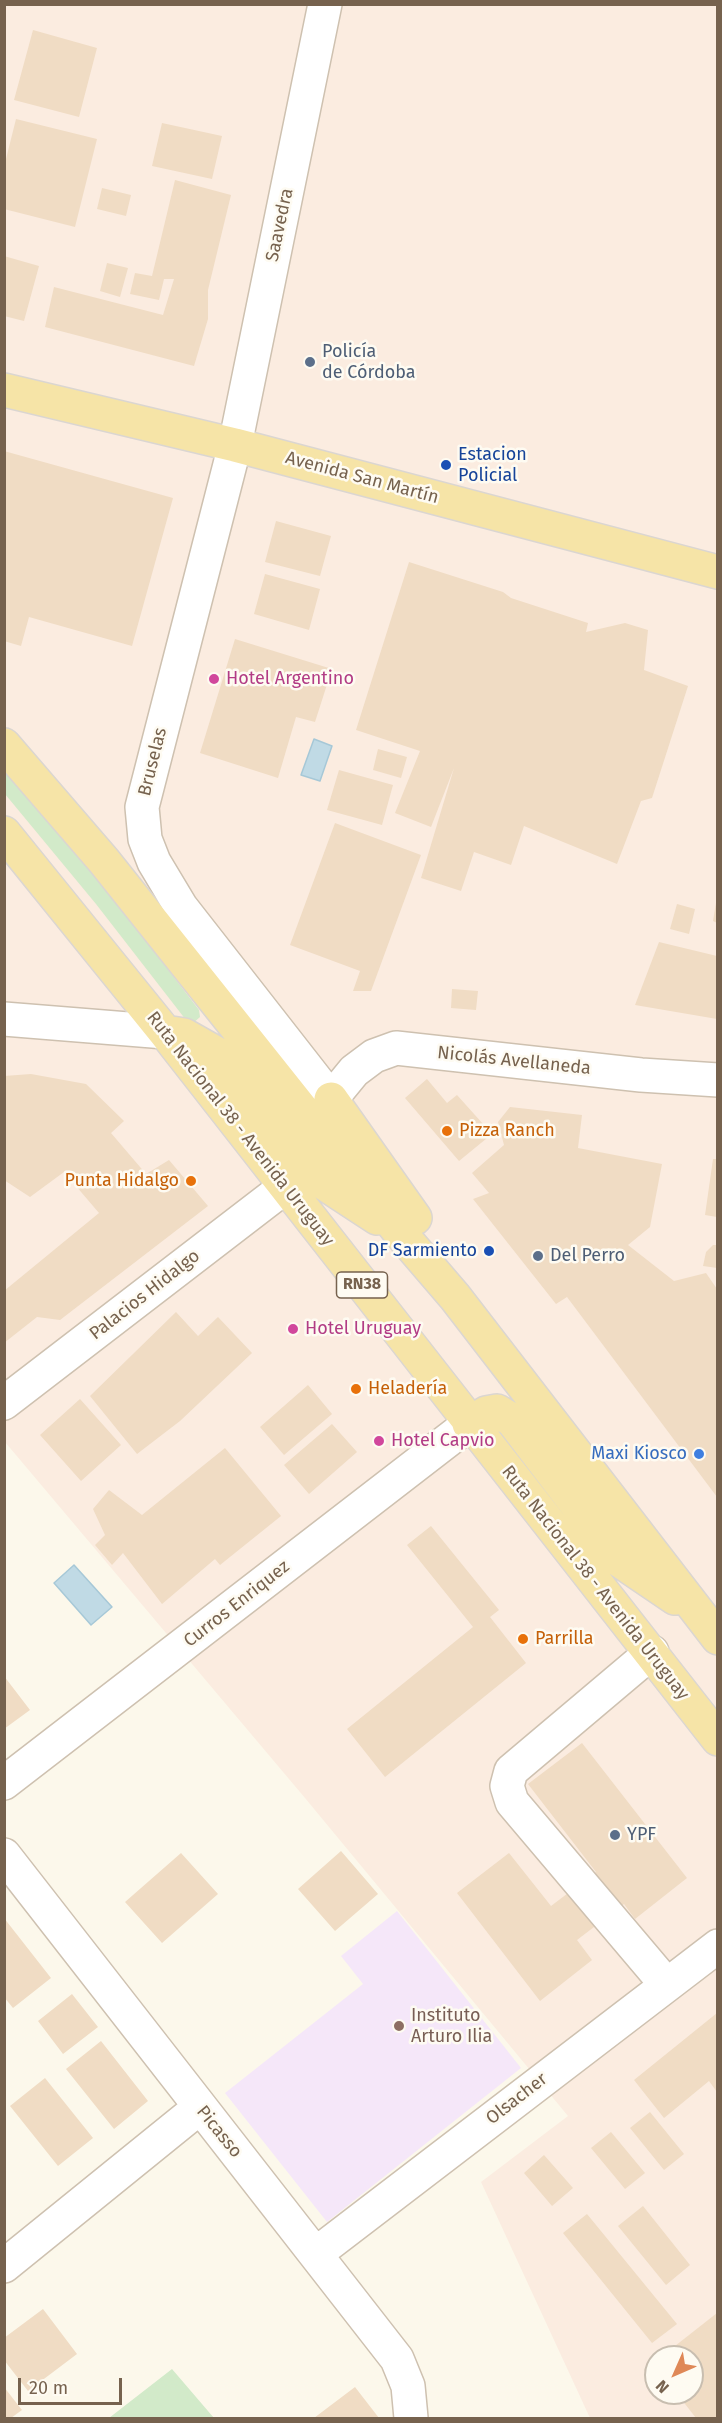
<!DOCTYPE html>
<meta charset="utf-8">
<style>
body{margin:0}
#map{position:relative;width:722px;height:2423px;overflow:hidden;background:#fcf8eb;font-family:"Fira Sans",sans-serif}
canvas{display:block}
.frame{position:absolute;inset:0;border:6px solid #76624e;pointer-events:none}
.north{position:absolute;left:644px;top:2345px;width:60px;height:60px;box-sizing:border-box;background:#fefbf2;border:2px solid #c8beb0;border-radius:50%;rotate:225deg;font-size:16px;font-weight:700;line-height:24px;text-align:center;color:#76624e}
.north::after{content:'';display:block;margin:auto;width:21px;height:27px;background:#df8857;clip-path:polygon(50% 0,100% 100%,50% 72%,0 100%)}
.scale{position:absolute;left:18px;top:2378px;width:104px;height:27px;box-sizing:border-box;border:3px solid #76624e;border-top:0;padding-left:8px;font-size:18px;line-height:21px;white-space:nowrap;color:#76624e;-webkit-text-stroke:4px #fefbf2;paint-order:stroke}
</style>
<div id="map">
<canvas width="722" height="2423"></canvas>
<div class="frame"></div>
<div class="north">N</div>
<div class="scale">20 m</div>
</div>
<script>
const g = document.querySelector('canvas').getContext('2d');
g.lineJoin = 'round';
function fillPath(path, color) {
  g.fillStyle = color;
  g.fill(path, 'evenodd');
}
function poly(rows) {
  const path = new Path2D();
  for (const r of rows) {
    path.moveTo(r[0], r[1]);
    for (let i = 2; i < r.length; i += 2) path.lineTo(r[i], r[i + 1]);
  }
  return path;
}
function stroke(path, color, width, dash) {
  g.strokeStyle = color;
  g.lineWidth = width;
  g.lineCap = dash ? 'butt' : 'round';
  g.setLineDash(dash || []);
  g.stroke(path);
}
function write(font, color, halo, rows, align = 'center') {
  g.font = font + ' "Fira Sans",sans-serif';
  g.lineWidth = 5;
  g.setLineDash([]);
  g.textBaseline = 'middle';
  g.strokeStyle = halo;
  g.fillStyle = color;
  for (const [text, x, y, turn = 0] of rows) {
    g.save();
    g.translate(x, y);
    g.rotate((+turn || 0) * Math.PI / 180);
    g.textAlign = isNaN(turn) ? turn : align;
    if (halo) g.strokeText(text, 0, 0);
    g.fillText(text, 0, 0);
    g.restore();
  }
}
const commercial = poly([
 [4,5,717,5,717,2418,590,2418,481,2182,568,2116,305,1798,5,1442],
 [656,2357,692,2357,692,2393,656,2393]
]);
const education = poly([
 [397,1911,521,2068,327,2222,225,2093,363,1984,341,1956]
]);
const green = poly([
 [4,769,107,890,199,1010,200,1017,192,1024,186,1020,96,904,5,794],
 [172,2369,214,2418,109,2418]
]);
const water = poly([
 [314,739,332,746,320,781,301,775,314,739],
 [74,1565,112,1607,91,1625,54,1583,74,1565]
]);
const building = poly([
 [33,30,97,48,79,117,14,100],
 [16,119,97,139,75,227,4,209,4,167],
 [162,123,222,136,212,179,152,166],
 [175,180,231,195,208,290,208,319,194,366,45,327,54,287,163,315,174,279,164,279,159,300,130,294,135,273,152,276],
 [102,188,131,195,126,216,97,209],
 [4,256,39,266,24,321,4,316],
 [107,263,128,268,120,297,100,291],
 [4,451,173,498,132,646,29,617,21,646,4,641],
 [276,521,331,536,320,576,265,562],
 [409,562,503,592,511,598,588,623,586,632,625,623,648,630,644,670,688,686,652,798,641,801,617,864,524,826,511,865,474,852,461,891,421,878,454,768,431,827,395,813,420,751,356,730],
 [265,574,320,589,309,630,254,614],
 [235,639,332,669,315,722,296,717,278,778,200,753],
 [378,749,407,757,401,778,373,770],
 [339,770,393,785,382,825,327,810],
 [335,823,421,855,371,991,353,991,360,971,290,945],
 [716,903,717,903,717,923,713,921],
 [677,904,695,909,689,934,670,929],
 [659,942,717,956,717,1019,635,1005],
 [452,989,478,991,476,1010,451,1008],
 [31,1074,86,1084,124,1121,111,1133,146,1174,169,1160,208,1206,60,1320,37,1317,4,1343,4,1291,99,1213,64,1172,30,1197,4,1180,4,1076],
 [427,1079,447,1103,457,1095,492,1134,459,1161,405,1098],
 [510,1107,582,1115,578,1148,662,1164,650,1227,628,1245,674,1281,706,1273,717,1289,717,1497,567,1297,556,1304,473,1199,489,1193,472,1173,504,1145,498,1122],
 [713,1159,717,1159,717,1217,705,1215],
 [713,1245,717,1245,717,1268,703,1266,706,1252],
 [176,1312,198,1336,218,1317,252,1353,180,1421,137,1454,90,1396],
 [308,1385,332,1414,284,1455,260,1427],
 [80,1399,121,1445,81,1481,40,1435],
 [332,1424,357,1452,309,1494,284,1465],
 [225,1448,281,1516,220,1565,215,1559,162,1604,123,1553,112,1565,95,1545,105,1535,93,1509,109,1490,142,1515],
 [431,1526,499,1610,490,1617,526,1663,385,1777,347,1729,473,1627,407,1545],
 [4,1676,30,1710,4,1729],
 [582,1743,687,1878,635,1919,624,1904,577,1940,592,1960,540,2001,457,1893,509,1853,551,1906,596,1872,528,1784],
 [341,1851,378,1894,335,1931,298,1889],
 [181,1853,218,1894,162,1943,125,1902],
 [4,1918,51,1978,13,2008,4,1997],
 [72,1994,98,2027,63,2054,38,2021],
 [717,2013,717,2092,709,2081,664,2118,634,2080],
 [101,2041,148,2101,114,2129,66,2069],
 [45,2078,93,2138,58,2166,10,2106],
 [650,2112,684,2154,664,2170,630,2128],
 [611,2132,645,2173,625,2189,591,2148],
 [544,2155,573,2188,552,2206,524,2173],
 [643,2206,690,2265,666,2285,618,2226],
 [587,2214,677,2324,652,2343,563,2233],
 [43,2309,77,2354,28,2391,4,2360,4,2338],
 [717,2313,717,2418,696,2418,678,2395,669,2402,661,2393,692,2393,692,2357,661,2357],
 [656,2361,656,2386,644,2370],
 [4,2387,22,2410,11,2418,4,2418],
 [355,2387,379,2418,314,2418]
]);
const minor = poly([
 [325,4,235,445,142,807,145,839,154,862,181,907,331,1099,354,1071,374,1056,396,1048,641,1075,718,1080],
 [4,1019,165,1032],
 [4,1403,285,1187],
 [652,1652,511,1771,507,1786,512,1802,666,1984],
 [4,1783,469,1424],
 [4,1855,397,2359,408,2386,411,2418],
 [317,2253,718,1946],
 [4,2266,199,2108]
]);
const major = poly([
 [4,390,235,445,718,572],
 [4,745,104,861,401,1234,455,1297,718,1638],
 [4,833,165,1032,718,1739],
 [165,1032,184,1035,223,1057,242,1077,325,1184,377,1218],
 [331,1099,415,1218],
 [469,1424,486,1413,497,1411,512,1420,619,1560,675,1598]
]);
const markers = [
 [310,362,6,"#5c6f8a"],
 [446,465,6,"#1a4fb4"],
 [214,679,6,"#d1479c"],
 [447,1131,6,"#e8710a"],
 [191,1181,6,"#e8710a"],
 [489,1251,6,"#1a4fb4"],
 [538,1256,6,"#5c6f8a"],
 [293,1329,6,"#d1479c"],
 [356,1389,6,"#e8710a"],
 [379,1441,6,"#d1479c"],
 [699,1454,6,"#3f7fe0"],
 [523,1639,6,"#e8710a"],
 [615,1835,6,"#5c6f8a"],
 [399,2026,6,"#8d6e63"]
];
const shields = [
 [362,1285,51]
];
const shieldNames = [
 ["RN38",362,1285]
];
const streetNames = [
 ["Saavedra",280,225,-78],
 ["Avenida San Martín",362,478,15],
 ["Bruselas",153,762,-76],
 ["Nicolás Avellaneda",514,1061,6],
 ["Ruta Nacional 38 - Avenida Uruguay",240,1129,52],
 ["Palacios Hidalgo",145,1295,-38],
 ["Ruta Nacional 38 - Avenida Uruguay",595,1583,52],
 ["Curros Enriquez",237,1604,-38],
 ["Olsacher",517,2099,-38],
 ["Picasso",219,2132,51]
];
const serviceNames = [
 ["Policía",322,352],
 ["de Córdoba",322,373],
 ["Del Perro",550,1256],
 ["YPF",627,1835]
];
const transitNames = [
 ["Estacion",458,455],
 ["Policial",458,476],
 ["DF Sarmiento",477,1251,"right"]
];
const hotelNames = [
 ["Hotel Argentino",226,679],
 ["Hotel Uruguay",305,1329],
 ["Hotel Capvio",391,1441]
];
const foodNames = [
 ["Pizza Ranch",459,1131],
 ["Punta Hidalgo",179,1181,"right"],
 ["Heladería",368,1389],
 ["Parrilla",535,1639]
];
const shopNames = [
 ["Maxi Kiosco",687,1454]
];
const educationNames = [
 ["Instituto",411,2016],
 ["Arturo Ilia",411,2037]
];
fillPath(commercial, '#fbece0');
fillPath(education, '#f5e7f9');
fillPath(green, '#d2eac9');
fillPath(water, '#c0dae5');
stroke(water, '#a6c8d7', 1.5);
fillPath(building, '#f0dcc4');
stroke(minor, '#cec1b0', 36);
stroke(major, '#dbd6d1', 36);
stroke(minor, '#fff', 33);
stroke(major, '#f6e4a7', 33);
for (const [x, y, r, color] of markers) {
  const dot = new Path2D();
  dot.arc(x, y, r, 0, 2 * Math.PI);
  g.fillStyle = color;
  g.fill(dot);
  stroke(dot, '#fefbf2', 2);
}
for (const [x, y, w] of shields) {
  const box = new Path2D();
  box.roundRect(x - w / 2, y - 13, w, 26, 4.5);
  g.fillStyle = '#fefbf2';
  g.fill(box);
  stroke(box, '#76624e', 1.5);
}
write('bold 16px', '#76624e', null, shieldNames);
write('18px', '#76624e', '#fefbf2', streetNames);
write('18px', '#4e5e75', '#fefbf2', serviceNames, 'left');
write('18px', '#164399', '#fefbf2', transitNames, 'left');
write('18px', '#b23c85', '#fefbf2', hotelNames, 'left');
write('18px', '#c56008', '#fefbf2', foodNames, 'left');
write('18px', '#366cbe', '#fefbf2', shopNames, 'right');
write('18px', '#785e54', '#fefbf2', educationNames, 'left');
</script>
